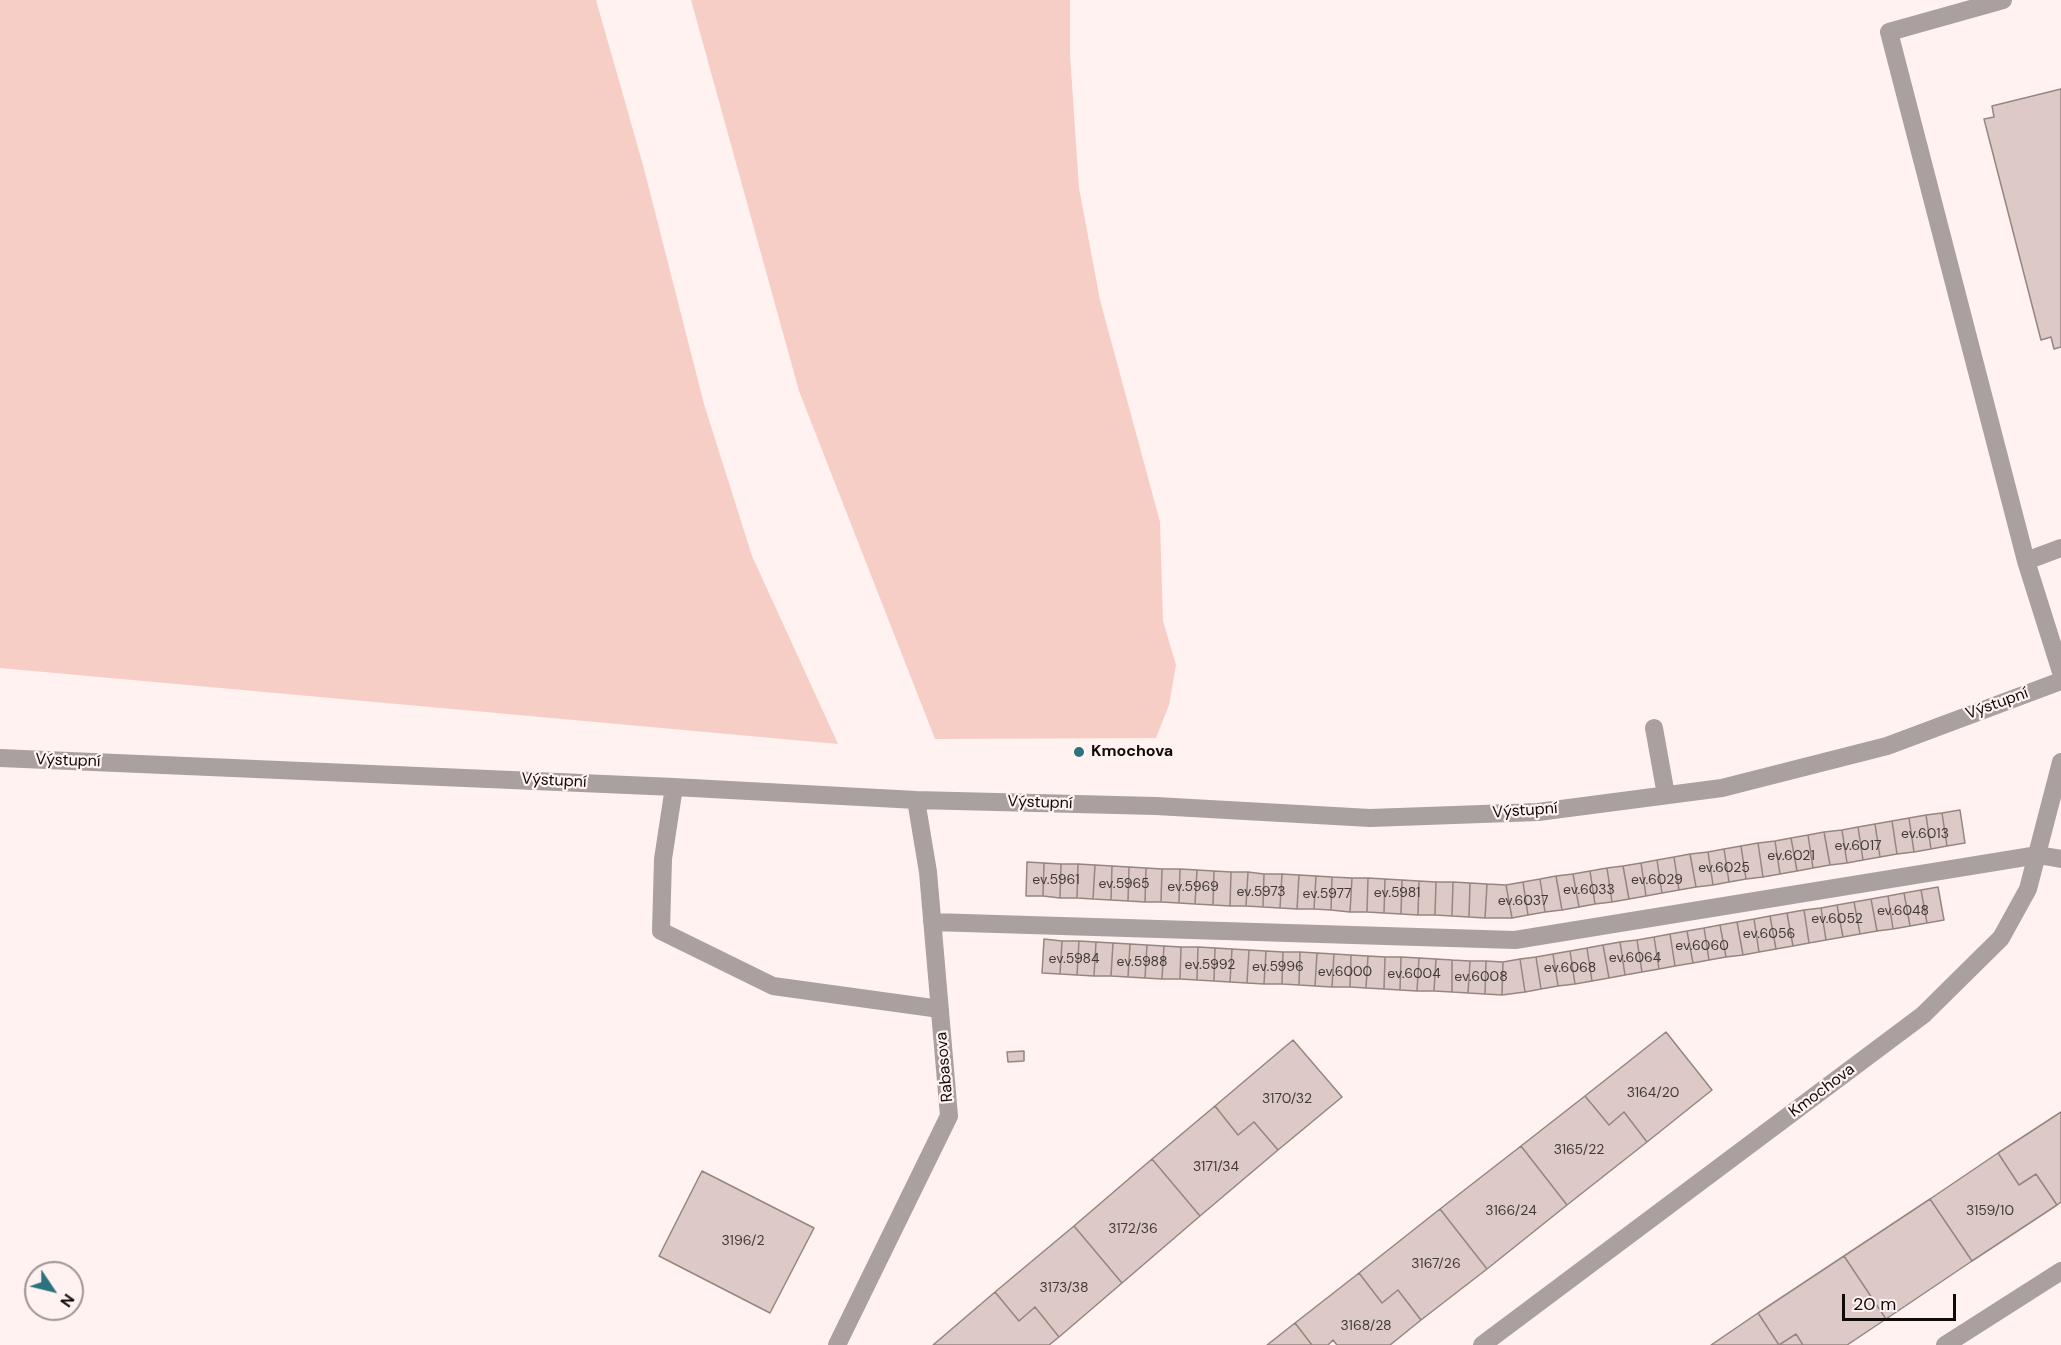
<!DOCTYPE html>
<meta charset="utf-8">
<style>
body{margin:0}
#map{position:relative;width:2061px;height:1345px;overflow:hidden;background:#fff2f0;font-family:"DM Sans",sans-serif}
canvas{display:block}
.north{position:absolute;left:24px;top:1261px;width:60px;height:60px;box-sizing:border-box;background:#fff2f0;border:2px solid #9f9594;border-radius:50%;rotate:125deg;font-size:16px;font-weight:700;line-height:24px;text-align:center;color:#100a09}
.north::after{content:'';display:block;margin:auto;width:21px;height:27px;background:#2c737f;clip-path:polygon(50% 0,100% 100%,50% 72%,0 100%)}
.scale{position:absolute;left:1842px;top:1294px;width:114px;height:27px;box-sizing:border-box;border:3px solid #100a09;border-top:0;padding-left:8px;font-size:18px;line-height:21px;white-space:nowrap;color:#100a09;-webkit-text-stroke:4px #fff2f0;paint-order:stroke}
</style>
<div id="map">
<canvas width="2061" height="1345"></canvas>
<div class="north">N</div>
<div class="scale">20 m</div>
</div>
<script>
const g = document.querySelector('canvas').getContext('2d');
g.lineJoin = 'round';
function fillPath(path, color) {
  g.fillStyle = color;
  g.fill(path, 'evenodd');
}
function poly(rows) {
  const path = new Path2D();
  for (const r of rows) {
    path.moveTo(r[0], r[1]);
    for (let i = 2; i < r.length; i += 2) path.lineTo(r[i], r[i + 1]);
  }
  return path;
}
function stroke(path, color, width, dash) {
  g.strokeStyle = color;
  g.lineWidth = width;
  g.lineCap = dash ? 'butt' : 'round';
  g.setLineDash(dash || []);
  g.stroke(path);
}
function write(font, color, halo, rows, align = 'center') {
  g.font = font + ' "DM Sans",sans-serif';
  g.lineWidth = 4.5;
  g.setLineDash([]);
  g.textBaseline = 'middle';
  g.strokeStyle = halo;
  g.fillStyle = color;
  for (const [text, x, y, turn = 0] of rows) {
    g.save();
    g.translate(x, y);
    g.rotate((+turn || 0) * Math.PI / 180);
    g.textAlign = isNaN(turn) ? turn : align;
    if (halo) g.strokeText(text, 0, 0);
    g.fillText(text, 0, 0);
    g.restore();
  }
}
const green = poly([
 [0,0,596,0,643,165,704,404,752,556,838,744,0,668],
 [691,0,1070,0,1070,54,1079,188,1100,300,1160,522,1163,621,1176,665,1169,705,1156,738,935,739,799,391]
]);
const building = poly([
 [2061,89,2061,347,2054,349,2051,337,2041,340,1984,119,1994,117,1992,106,2061,89],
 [1960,810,1965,843,1947,846,1942,813,1960,810],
 [1942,813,1947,846,1931,849,1926,815,1942,813],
 [1926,815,1931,849,1914,852,1909,818,1926,815],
 [1909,818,1914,852,1897,854,1892,821,1909,818],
 [1892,821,1897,854,1880,857,1875,824,1892,821],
 [1875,824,1880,857,1863,860,1858,827,1875,824],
 [1858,827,1863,860,1847,863,1842,830,1858,827],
 [1842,830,1847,863,1830,865,1824,832,1842,830],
 [1824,832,1830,865,1813,868,1808,835,1824,832],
 [1808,835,1813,868,1797,871,1791,838,1808,835],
 [1791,838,1797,871,1780,874,1775,841,1791,838],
 [1775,841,1780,874,1763,877,1758,843,1775,841],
 [1758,843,1763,877,1746,879,1741,846,1758,843],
 [1741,846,1746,879,1729,882,1724,849,1741,846],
 [1724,849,1729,882,1713,885,1708,852,1724,849],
 [1708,852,1713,885,1696,887,1690,854,1708,852],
 [1690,854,1696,887,1679,890,1674,857,1690,854],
 [1674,857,1679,890,1662,893,1657,860,1674,857],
 [1657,860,1662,893,1646,896,1641,863,1657,860],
 [1027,862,1044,863,1043,896,1026,896,1027,862],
 [1044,863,1061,864,1060,898,1043,896,1044,863],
 [1641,863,1646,896,1629,899,1623,866,1641,863],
 [1061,864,1078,864,1077,898,1060,898,1061,864],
 [1078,864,1095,865,1093,899,1077,898,1078,864],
 [1095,865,1112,866,1111,900,1093,899,1095,865],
 [1112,866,1129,867,1128,901,1111,900,1112,866],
 [1623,866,1629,899,1612,902,1607,868,1623,866],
 [1129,867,1146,868,1145,902,1128,901,1129,867],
 [1146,868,1162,869,1161,902,1145,902,1146,868],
 [1607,868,1612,902,1595,904,1590,871,1607,868],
 [1162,869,1180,869,1179,903,1161,902,1162,869],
 [1180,869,1197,870,1195,904,1179,903,1180,869],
 [1197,870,1214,871,1213,905,1195,904,1197,870],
 [1214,871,1231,872,1230,906,1213,905,1214,871],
 [1590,871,1595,904,1579,907,1573,874,1590,871],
 [1231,872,1248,872,1246,906,1230,906,1231,872],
 [1248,872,1264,874,1263,907,1246,906,1248,872],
 [1264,874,1282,874,1280,908,1263,907,1264,874],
 [1282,874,1299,875,1297,909,1280,908,1282,874],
 [1573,874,1579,907,1562,910,1556,876,1573,874],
 [1299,875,1316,876,1314,909,1297,909,1299,875],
 [1316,876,1332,877,1331,910,1314,909,1316,876],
 [1556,876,1562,910,1545,912,1540,879,1556,876],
 [1332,877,1352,878,1350,912,1331,910,1332,877],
 [1352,878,1368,878,1367,912,1350,912,1352,878],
 [1368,878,1385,879,1384,913,1367,912,1368,878],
 [1385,879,1402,880,1401,914,1384,913,1385,879],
 [1540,879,1545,912,1528,915,1523,882,1540,879],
 [1402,880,1419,881,1418,915,1401,914,1402,880],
 [1419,881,1436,882,1435,915,1418,915,1419,881],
 [1436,882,1453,882,1452,916,1435,915,1436,882],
 [1453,882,1470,883,1469,917,1452,916,1453,882],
 [1523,882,1528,915,1512,918,1506,885,1523,882],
 [1470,883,1487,884,1485,918,1469,917,1470,883],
 [1487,884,1506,885,1512,918,1485,918,1487,884],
 [1938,887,1944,920,1927,923,1921,890,1938,887],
 [1921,890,1927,923,1910,926,1904,893,1921,890],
 [1904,893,1910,926,1893,929,1888,896,1904,893],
 [1888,896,1893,929,1877,931,1871,899,1888,896],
 [1871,899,1877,931,1860,934,1854,902,1871,899],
 [1854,902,1860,934,1843,937,1837,905,1854,902],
 [1837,905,1843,937,1826,940,1821,908,1837,905],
 [1821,908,1826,940,1809,943,1804,910,1821,908],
 [1804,910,1809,943,1793,946,1787,913,1804,910],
 [1787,913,1793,946,1776,949,1770,916,1787,913],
 [1770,916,1776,949,1759,952,1754,919,1770,916],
 [1754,919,1759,952,1743,955,1737,922,1754,919],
 [1737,922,1743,955,1726,957,1720,925,1737,922],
 [1720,925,1726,957,1709,960,1704,928,1720,925],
 [1704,928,1709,960,1693,963,1687,931,1704,928],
 [1687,931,1693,963,1675,966,1670,934,1687,931],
 [1670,934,1675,966,1659,969,1654,937,1670,934],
 [1654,937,1659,969,1642,972,1637,940,1654,937],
 [1044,939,1062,941,1060,974,1042,973,1044,939],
 [1637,940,1642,972,1625,975,1620,942,1637,940],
 [1062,941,1079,941,1077,975,1060,974,1062,941],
 [1079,941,1096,942,1094,976,1077,975,1079,941],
 [1096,942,1113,943,1111,976,1094,976,1096,942],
 [1620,942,1625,975,1609,978,1603,945,1620,942],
 [1113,943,1130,944,1128,977,1111,976,1113,943],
 [1130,944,1147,945,1145,978,1128,977,1130,944],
 [1147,945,1164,946,1162,979,1145,978,1147,945],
 [1603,945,1609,978,1592,981,1587,948,1603,945],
 [1164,946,1181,947,1180,979,1162,979,1164,946],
 [1181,947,1198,947,1197,980,1180,979,1181,947],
 [1198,947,1215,948,1214,981,1197,980,1198,947],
 [1215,948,1232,949,1230,982,1214,981,1215,948],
 [1587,948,1592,981,1575,984,1570,951,1587,948],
 [1232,949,1249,950,1247,983,1230,982,1232,949],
 [1249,950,1266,951,1264,984,1247,983,1249,950],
 [1266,951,1283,952,1282,984,1264,984,1266,951],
 [1570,951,1575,984,1558,986,1553,954,1570,951],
 [1283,952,1300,952,1299,985,1282,984,1283,952],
 [1300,952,1317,953,1315,986,1299,985,1300,952],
 [1317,953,1334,954,1332,987,1315,986,1317,953],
 [1334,954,1351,955,1350,987,1332,987,1334,954],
 [1553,954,1558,986,1541,989,1536,957,1553,954],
 [1351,955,1368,956,1366,988,1350,987,1351,955],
 [1368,956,1385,957,1384,989,1366,988,1368,956],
 [1385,957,1401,957,1400,990,1384,989,1385,957],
 [1401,957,1419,958,1417,991,1400,990,1401,957],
 [1536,957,1541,989,1525,992,1520,959,1536,957],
 [1419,958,1436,959,1434,991,1417,991,1419,958],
 [1436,959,1452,960,1452,992,1434,991,1436,959],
 [1520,959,1525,992,1502,995,1503,962,1520,959],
 [1452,960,1470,961,1468,993,1452,992,1452,960],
 [1470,961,1486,961,1485,994,1468,993,1470,961],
 [1486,961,1503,962,1502,995,1485,994,1486,961],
 [1666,1032,1712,1090,1647,1142,1624,1112,1609,1125,1585,1096,1666,1032],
 [1293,1040,1342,1097,1278,1150,1254,1122,1238,1135,1215,1106,1293,1040],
 [1024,1051,1024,1061,1008,1062,1007,1052,1024,1051],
 [1585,1096,1609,1125,1624,1112,1647,1142,1567,1205,1521,1146,1585,1096],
 [1215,1106,1238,1135,1254,1122,1278,1150,1200,1216,1152,1159,1215,1106],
 [2061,1112,2061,1202,2057,1205,2036,1174,2019,1185,1998,1153,2061,1112],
 [1521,1146,1567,1205,1487,1269,1440,1209,1521,1146],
 [1998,1153,2019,1185,2036,1174,2057,1205,1972,1261,1930,1199,1998,1153],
 [1152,1159,1200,1216,1122,1283,1074,1226,1152,1159],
 [702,1171,814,1228,770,1313,659,1256,702,1171],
 [1930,1199,1972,1261,1886,1319,1844,1256,1930,1199],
 [1440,1209,1487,1269,1421,1320,1398,1290,1382,1303,1359,1273,1440,1209],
 [1074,1226,1122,1283,1059,1337,1035,1307,1019,1321,995,1292,1074,1226],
 [1844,1256,1886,1319,1847,1345,1803,1345,1796,1334,1779,1345,1758,1313,1844,1256],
 [1359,1273,1382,1303,1398,1290,1421,1320,1390,1345,1337,1345,1333,1340,1328,1345,1312,1345,1295,1323,1359,1273],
 [995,1292,1019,1321,1035,1307,1059,1337,1049,1345,933,1345,995,1292],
 [1758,1313,1779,1345,1711,1345,1758,1313],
 [1295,1323,1312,1345,1267,1345,1295,1323],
 [1796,1334,1803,1345,1779,1345,1796,1334]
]);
const minor = poly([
 [2003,0,1889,32,2026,561,2061,672],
 [2026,561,2061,548],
 [1654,728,1666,795],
 [0,758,674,787,916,800,1156,806,1370,818,1538,812,1722,788,1887,746,2061,681],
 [674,787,663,859,661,931,773,986,940,1009],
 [932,922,1515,940,2038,855,2061,859],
 [837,1345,949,1116,928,872,916,800],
 [1482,1345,1923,1015,2001,938,2028,889,2061,762],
 [1945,1345,2061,1271]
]);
const markers = [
 [1079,752,6,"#2c737f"]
];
const numberNames = [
 ["ev.6013",1925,834],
 ["ev.6017",1858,846],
 ["ev.6021",1791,856],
 ["ev.6025",1724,868],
 ["ev.5961",1056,880],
 ["ev.6029",1657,880],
 ["ev.5965",1124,884],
 ["ev.5969",1193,887],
 ["ev.6033",1589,890],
 ["ev.5973",1261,892],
 ["ev.5981",1397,893],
 ["ev.5977",1327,894],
 ["ev.6037",1523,901],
 ["ev.6048",1903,911],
 ["ev.6052",1837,919],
 ["ev.6056",1769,934],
 ["ev.6060",1702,946],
 ["ev.6064",1635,958],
 ["ev.5984",1074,959],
 ["ev.5988",1142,962],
 ["ev.5992",1210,965],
 ["ev.5996",1278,967],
 ["ev.6068",1570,968],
 ["ev.6000",1345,972],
 ["ev.6004",1414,974],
 ["ev.6008",1481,977],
 ["3164/20",1653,1093],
 ["3170/32",1287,1099],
 ["3165/22",1579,1150],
 ["3171/34",1216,1167],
 ["3166/24",1511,1211],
 ["3159/10",1990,1211],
 ["3172/36",1133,1229],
 ["3196/2",743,1241],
 ["3167/26",1436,1264],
 ["3173/38",1064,1288],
 ["3168/28",1366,1326]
];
const streetNames = [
 ["Výstupní",1997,704,-20],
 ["Výstupní",68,761,2],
 ["Výstupní",554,781,3],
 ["Výstupní",1040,803,2],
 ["Výstupní",1525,811,-4],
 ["Rabasova",945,1067,-95],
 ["Kmochova",1822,1091,-37]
];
const poiNames = [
 ["Kmochova",1091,752]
];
fillPath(green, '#f7cec6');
fillPath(building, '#ddc9c5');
stroke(building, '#978581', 1.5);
stroke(minor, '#a9a09f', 18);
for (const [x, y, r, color] of markers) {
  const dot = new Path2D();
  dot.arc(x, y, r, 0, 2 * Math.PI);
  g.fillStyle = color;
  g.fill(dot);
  stroke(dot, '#fff2f0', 2);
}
write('14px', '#433a38', null, numberNames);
write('16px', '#100a09', '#fff2f0', streetNames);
write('bold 16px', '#100a09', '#fff2f0', poiNames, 'left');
</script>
